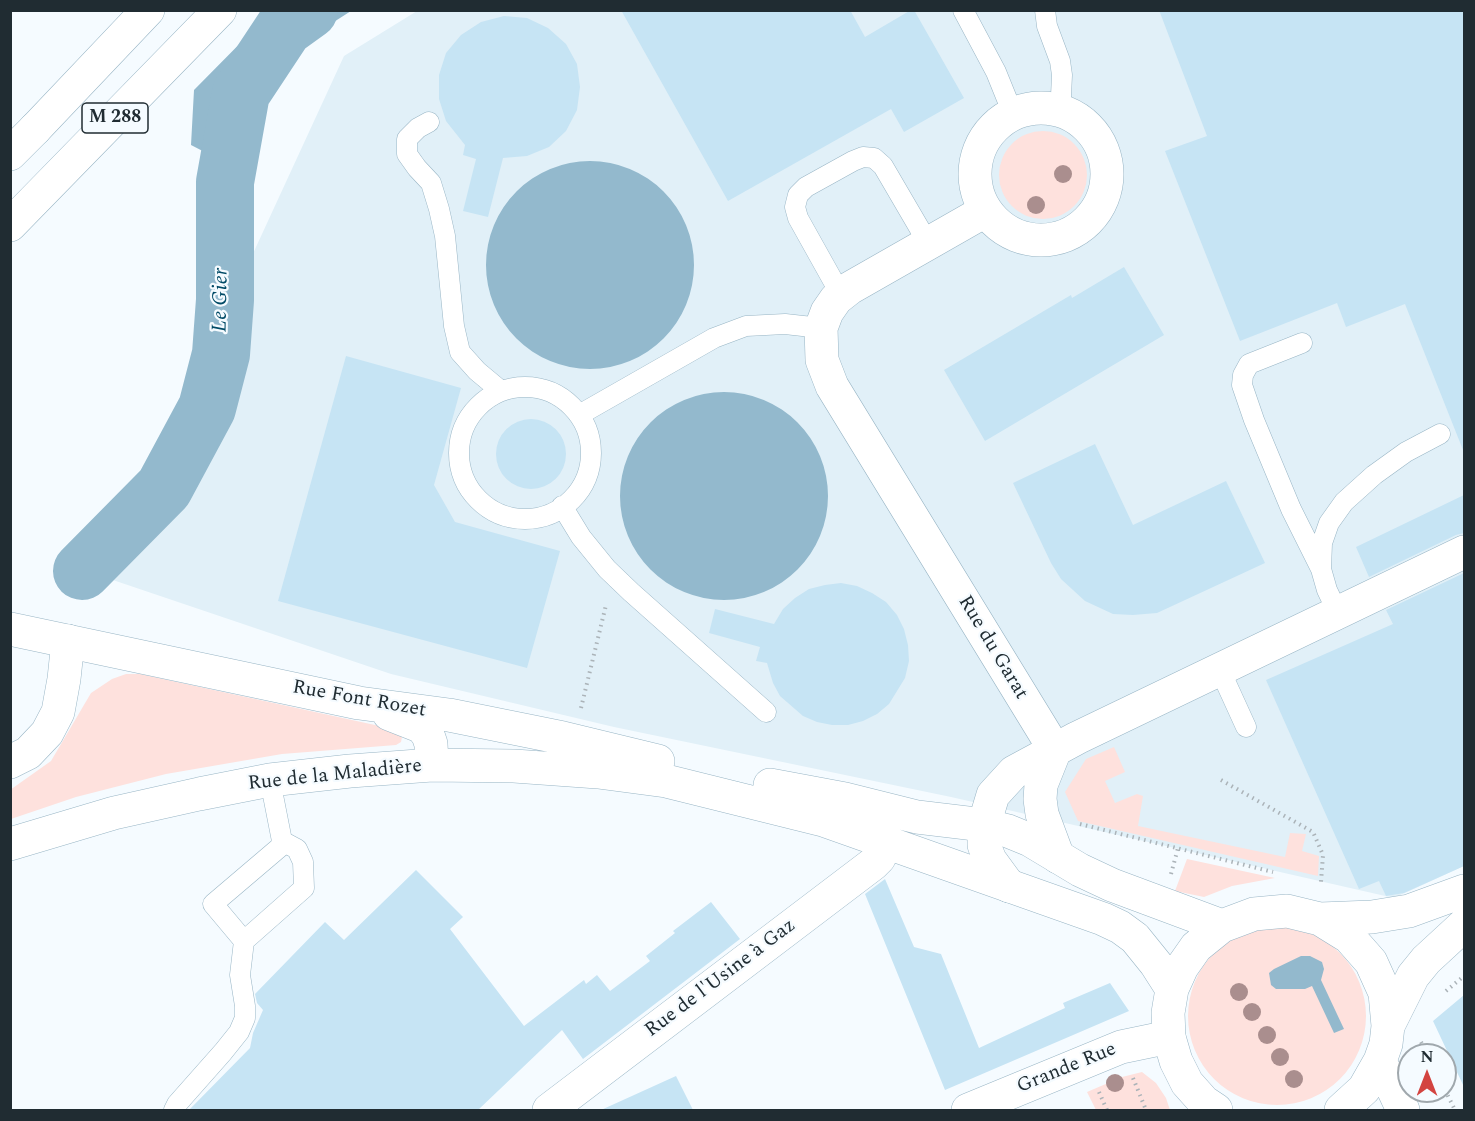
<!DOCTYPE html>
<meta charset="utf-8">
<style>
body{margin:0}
#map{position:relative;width:1475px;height:1121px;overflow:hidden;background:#f5fbff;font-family:Spectral,serif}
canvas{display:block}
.frame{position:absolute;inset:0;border:12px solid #202c32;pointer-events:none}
.north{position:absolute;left:1397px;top:1043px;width:60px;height:60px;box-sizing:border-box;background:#f5fbff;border:2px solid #a0a8ad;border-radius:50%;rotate:0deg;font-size:16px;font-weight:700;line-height:24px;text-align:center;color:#202c32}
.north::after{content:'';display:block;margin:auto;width:21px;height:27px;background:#d34440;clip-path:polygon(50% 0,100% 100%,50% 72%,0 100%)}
</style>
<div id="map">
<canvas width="1475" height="1121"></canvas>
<div class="frame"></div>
<div class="north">N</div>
</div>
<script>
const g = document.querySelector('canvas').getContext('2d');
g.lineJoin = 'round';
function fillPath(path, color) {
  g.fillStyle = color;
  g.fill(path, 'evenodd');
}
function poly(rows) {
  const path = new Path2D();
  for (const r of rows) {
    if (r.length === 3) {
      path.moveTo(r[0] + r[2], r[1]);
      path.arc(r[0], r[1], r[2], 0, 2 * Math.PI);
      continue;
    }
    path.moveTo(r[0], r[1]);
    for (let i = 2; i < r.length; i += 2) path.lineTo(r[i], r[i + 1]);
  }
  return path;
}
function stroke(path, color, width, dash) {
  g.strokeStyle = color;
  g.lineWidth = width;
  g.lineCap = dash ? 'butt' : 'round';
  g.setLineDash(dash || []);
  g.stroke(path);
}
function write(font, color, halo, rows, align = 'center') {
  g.font = font + ' Spectral,serif';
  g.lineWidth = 4.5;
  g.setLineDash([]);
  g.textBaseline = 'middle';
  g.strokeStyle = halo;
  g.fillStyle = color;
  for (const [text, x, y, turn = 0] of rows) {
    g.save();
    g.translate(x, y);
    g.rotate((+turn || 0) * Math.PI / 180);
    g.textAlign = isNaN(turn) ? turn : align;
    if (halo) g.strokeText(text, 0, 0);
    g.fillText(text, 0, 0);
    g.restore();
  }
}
const built = poly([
 [417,11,1464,11,1464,866,1394,898,951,797,614,727,391,674,104,577,344,56]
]);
const green = poly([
 [1043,175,44],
 [126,674,140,674,398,730,402,737,401,742,396,745,282,754,166,774,76,797,11,819,10,790,51,761,91,693,112,679],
 [1114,747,1125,772,1105,781,1115,803,1137,794,1143,796,1138,826,1285,857,1290,833,1306,834,1302,851,1319,856,1318,876,1078,821,1065,792,1086,759],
 [1187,859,1275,878,1232,886,1204,897,1175,891],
 [1277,1016,89],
 [1142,1072,1156,1083,1166,1098,1170,1110,1096,1110,1087,1092,1122,1077]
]);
const water = poly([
 [272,11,351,11,293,48,265,73,253,87,234,127,222,161,191,145,194,90],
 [590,265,104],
 [724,496,104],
 [1301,956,1310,956,1322,962,1324,969,1321,980,1344,1029,1334,1033,1312,986,1305,989,1276,989,1271,985,1269,973,1274,969]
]);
const river = poly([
 [82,571,164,488,207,408,221,354,225,300,225,182,241,93,284,28,309,10]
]);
const building = poly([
 [621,10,850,10,865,37,911,10,914,10,964,98,904,132,891,109,728,201],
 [1159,10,1464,10,1464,450,1463,450,1405,304,1346,327,1337,303,1240,341,1165,151,1207,136],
 [504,16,527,18,548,28,566,44,577,64,580,87,577,110,566,131,549,147,527,156,503,158,488,217,463,211,476,159,463,155,465,145,446,121,439,99,439,75,446,53,461,35,481,22],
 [1124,267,1164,335,985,441,944,370,1071,295,1072,298],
 [346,356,461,388,434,485,455,522,560,551,527,668,278,601],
 [531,454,35],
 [1095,444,1133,525,1226,481,1265,563,1157,613,1133,615,1113,614,1085,601,1061,579,1051,563,1013,483],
 [1464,495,1464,533,1456,535,1369,577,1356,547],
 [1464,573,1464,866,1404,893,1386,896,1379,881,1359,889,1266,680,1393,624,1386,610],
 [841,583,857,586,872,593,886,602,897,615,904,629,908,645,909,661,905,678,889,704,877,714,863,721,848,725,832,725,817,722,803,716,780,696,773,683,767,663,756,661,760,647,709,633,715,609,774,624,783,609,795,598,809,589,825,585],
 [416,870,463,917,450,929,524,1026,584,980,586,984,597,975,610,991,650,961,646,956,675,933,673,931,711,902,740,939,583,1059,562,1030,478,1110,189,1110,250,1048,253,1033,263,1010,257,1003,255,994,325,922,344,940],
 [885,879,914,947,941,954,979,1048,1065,1008,1063,1003,1110,983,1129,1011,945,1090,865,894],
 [1464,995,1464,1087,1433,1021],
 [676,1076,693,1110,601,1110]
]);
const path = poly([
 [581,708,606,605],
 [1221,780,1313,832,1323,855,1321,882],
 [1080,824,1273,872],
 [1171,874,1178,848],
 [1446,991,1464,976],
 [1421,1042,1428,1055],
 [1133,1078,1146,1110],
 [1445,1090,1455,1110],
 [1099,1092,1107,1110]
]);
const lane = poly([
 [963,10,996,72,1013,114],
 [1045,10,1047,26,1060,61,1062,75,1061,96,1057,110],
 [429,122,418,128,407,139,407,154,417,168,431,183,439,209,445,236,454,326,460,352,477,371,501,391],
 [841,295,798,218,795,207,798,195,806,187,853,161,863,157,874,158,883,166,928,243],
 [1302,343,1249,364,1243,375,1242,385,1254,420,1291,509,1321,569],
 [525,453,66],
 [579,415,714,338,746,326,785,324,821,328],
 [562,506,581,537,607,569,631,592,766,712],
 [1338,613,1327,590,1321,569,1322,543,1329,523,1344,502,1374,475,1406,452,1440,434],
 [1220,670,1246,727],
 [270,780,282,841,280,847,213,904,244,941,304,888,303,862,297,849,282,841],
 [174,1110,177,1104,223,1052,239,1032,245,1018,245,1006,240,975,244,941]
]);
const street = poly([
 [1041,174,66],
 [985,211,850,288,836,299,827,312,821,328,822,360,832,386,1055,750],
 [1055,750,1041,785,1040,799,1042,814,1058,857],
 [10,762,28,753,47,733,58,712,64,679,68,641],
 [1009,886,990,860,984,845,984,825,993,795,1014,772,1077,738,1464,552],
 [549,1110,873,864,879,858,887,842],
 [968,1110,1121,1047,1169,1037]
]);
const secondary = poly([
 [10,629,359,703,449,715,563,738,658,761],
 [389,714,422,727,428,735,431,744,432,765],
 [770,785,845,799,917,817,984,825,1008,831,1030,840,1080,870,1112,885,1222,926],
 [10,844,114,813,199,794,270,780,350,771,432,765,514,766,598,772,666,781,823,820,1103,919,1120,927,1135,938,1156,964,1172,989],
 [1320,919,1372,917,1409,911,1464,891],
 [1388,1026,1413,976,1426,960,1464,925],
 [1380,1061,1403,1110],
 [1216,1110,1204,1102,1187,1083,1176,1061,1169,1037,1168,1013,1172,989,1182,967,1196,947,1222,926,1254,914,1287,911,1320,919,1349,937,1371,962,1385,993,1388,1026,1386,1044,1380,1061,1364,1089,1341,1110]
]);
const primary = poly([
 [10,154,35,129]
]);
const highway = poly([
 [35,129,148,10],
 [10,225,220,10]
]);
const trees = [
 [1063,174],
 [1036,205],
 [1239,992],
 [1252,1012],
 [1267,1035],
 [1280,1057],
 [1294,1079],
 [1115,1083]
];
const shields = [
 [115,118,66]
];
const shieldNames = [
 ["M 288",115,118]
];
const streetNames = [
 ["Rue du Garat",992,648,59],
 ["Rue Font Rozet",359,700,10],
 ["Rue de la Maladière",335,776,-6],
 ["Rue de l'Usine à Gaz",721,979,-37],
 ["Grande Rue",1067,1069,-22]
];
const waterNames = [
 ["Le Gier",222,300,-89]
];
fillPath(built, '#e1f0f8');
fillPath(green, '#fee1dd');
fillPath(water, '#93b9cd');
stroke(river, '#93b9cd', 58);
fillPath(building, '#c6e4f4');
stroke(lane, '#98b5c5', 21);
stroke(street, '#98b5c5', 34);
stroke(secondary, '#98b5c5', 34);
stroke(primary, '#98b5c5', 34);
stroke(highway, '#98b5c5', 34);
stroke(path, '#abb3b8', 4, [1.5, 4.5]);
stroke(lane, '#fff', 20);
stroke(street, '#fff', 33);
stroke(secondary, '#fff', 33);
stroke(primary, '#fff', 33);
stroke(highway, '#fff', 33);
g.fillStyle = '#aa8e8e';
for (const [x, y] of trees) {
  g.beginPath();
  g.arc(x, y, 9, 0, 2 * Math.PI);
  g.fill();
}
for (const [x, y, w] of shields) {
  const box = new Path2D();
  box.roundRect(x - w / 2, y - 15, w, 30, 4.5);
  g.fillStyle = '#f5fbff';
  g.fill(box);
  stroke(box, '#202c32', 1.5);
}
write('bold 18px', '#202c32', null, shieldNames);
write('20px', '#202c32', '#f5fbff', streetNames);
write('italic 21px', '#004a66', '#f5fbff', waterNames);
</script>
